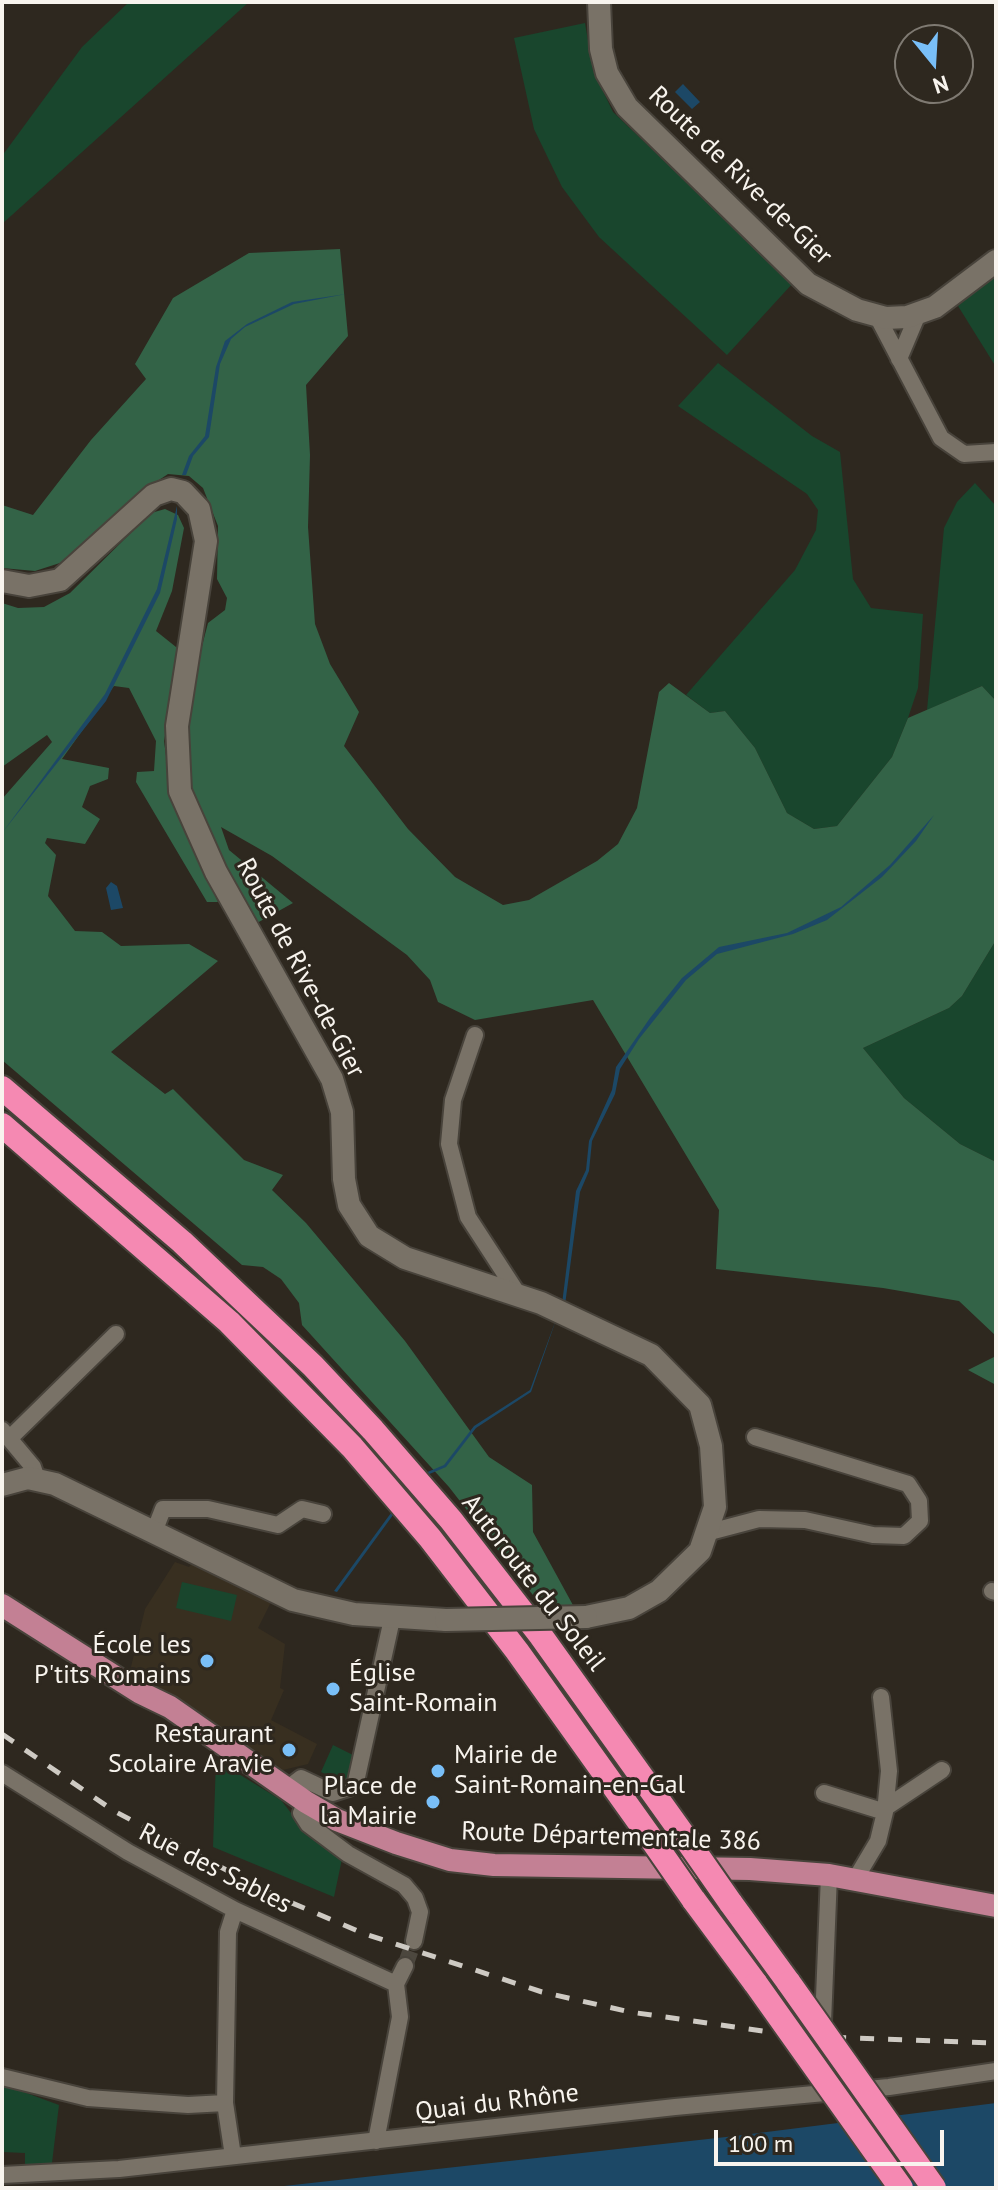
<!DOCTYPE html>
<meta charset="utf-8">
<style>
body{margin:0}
#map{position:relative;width:998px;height:2190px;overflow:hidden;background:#2e281f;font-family:"PT Sans",sans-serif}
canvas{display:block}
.frame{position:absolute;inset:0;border:4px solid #f8f4ee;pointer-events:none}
.north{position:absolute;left:894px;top:24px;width:80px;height:80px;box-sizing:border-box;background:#2e281f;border:2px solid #7f7a72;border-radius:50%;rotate:162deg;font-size:22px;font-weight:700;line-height:32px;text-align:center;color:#f8f4ee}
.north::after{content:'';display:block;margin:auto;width:28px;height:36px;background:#79bff8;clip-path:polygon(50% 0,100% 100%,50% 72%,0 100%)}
.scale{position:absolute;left:714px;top:2130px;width:230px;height:36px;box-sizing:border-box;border:4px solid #f8f4ee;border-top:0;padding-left:10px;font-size:24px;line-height:28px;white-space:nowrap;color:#f8f4ee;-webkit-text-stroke:6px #2e281f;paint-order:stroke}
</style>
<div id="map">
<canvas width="998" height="2190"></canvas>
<div class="frame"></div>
<div class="north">N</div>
<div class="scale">100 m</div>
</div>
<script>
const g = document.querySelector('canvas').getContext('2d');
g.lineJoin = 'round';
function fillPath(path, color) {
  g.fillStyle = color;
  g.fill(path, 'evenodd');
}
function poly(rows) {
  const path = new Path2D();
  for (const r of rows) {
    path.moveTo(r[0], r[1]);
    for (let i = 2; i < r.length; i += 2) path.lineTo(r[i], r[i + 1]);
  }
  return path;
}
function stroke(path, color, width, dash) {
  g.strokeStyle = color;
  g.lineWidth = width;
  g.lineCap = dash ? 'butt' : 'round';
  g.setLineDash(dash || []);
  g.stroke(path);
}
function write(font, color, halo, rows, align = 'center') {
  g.font = font + ' "PT Sans",sans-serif';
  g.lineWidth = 6;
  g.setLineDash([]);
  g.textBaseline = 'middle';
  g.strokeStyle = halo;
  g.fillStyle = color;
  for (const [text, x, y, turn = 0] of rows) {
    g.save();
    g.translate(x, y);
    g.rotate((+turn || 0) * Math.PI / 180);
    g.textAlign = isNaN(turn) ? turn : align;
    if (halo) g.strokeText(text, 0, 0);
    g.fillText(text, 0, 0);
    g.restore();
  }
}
const built = poly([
 [175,1562,189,1567,193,1563,271,1602,258,1628,285,1644,280,1688,284,1690,271,1720,317,1744,308,1764,283,1770,130,1671,145,1609]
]);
const green = poly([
 [129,2,249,2,2,224,2,156,82,47],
 [585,23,593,70,613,112,793,283,727,355,599,237,562,187,534,129,514,38],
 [996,272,996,367,958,306],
 [718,363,812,436,840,452,853,579,871,608,923,614,918,688,908,718,892,757,837,826,814,829,787,813,755,748,725,711,710,713,686,695,795,570,816,530,818,510,807,494,678,406],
 [975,483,996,506,996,701,982,686,927,710,944,528,957,502],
 [996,940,996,1162,960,1144,904,1098,863,1048,949,1008,962,996],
 [182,1582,237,1595,231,1621,176,1608],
 [333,1745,353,1755,350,1777,342,1782,321,1772],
 [216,1760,281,1800,301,1826,342,1859,334,1897,213,1847],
 [2,2084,59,2105,52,2163,25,2165,25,2153,2,2152]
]);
const forest = poly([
 [340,249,348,336,306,385,310,455,308,527,315,624,330,664,359,712,344,746,408,829,455,877,503,905,529,900,597,861,618,844,637,808,659,692,669,683,710,713,725,711,755,748,787,813,814,829,837,826,892,757,908,718,982,686,996,701,996,940,962,996,949,1008,863,1048,904,1098,960,1144,996,1162,996,1336,959,1301,883,1288,716,1269,719,1210,593,1000,475,1020,438,1002,430,980,407,955,272,856,221,827,229,850,293,903,257,923,211,849,189,789,184,748,191,688,208,623,225,610,227,598,217,579,218,526,203,488,189,476,168,474,153,484,63,562,35,571,2,568,2,505,33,515,91,440,146,379,135,364,173,298,249,253],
 [165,509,178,515,184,528,172,591,156,631,181,651,164,741,171,792,218,902,207,902,136,782,137,772,154,771,156,741,129,688,114,686,62,759,109,768,108,779,90,786,82,807,100,819,85,844,47,838,45,843,56,855,48,896,75,931,102,932,121,946,189,944,218,961,111,1052,165,1094,173,1089,244,1160,283,1175,272,1190,306,1223,405,1341,489,1457,532,1485,533,1532,574,1607,543,1608,449,1487,302,1325,299,1303,281,1279,263,1267,242,1265,2,1060,2,799,52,742,47,735,2,767,2,603,18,608,44,607,70,593,151,513],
 [996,1356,996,1385,968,1370]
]);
const water = poly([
 [683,84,700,102,692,109,675,92],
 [346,294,294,304,245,327,231,339,220,364,209,437,193,456,186,475,182,475,189,456,205,436,216,367,225,341,247,324,292,302],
 [177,506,177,519,160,593,106,701,2,833,105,694,157,589],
 [934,815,916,841,882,877,827,920,793,934,717,954,686,980,639,1039,620,1069,615,1094,592,1141,589,1171,580,1192,565,1305,562,1304,576,1191,586,1170,589,1141,612,1090,616,1067,650,1018,682,978,719,947,787,933,841,907,890,865],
 [111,882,117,886,123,908,111,910,106,888],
 [557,1317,531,1392,476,1428,446,1467,420,1478,337,1592,334,1591,418,1476,444,1465,474,1426,530,1390],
 [996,2103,996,2188,266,2188,735,2136]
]);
const minorTunnel = poly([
 [405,1966,414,1941]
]);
const minor = poly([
 [877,316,941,438,964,454,996,452],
 [899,359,918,314],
 [475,1035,453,1100,449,1144,468,1217,518,1294],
 [2,1430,33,1467,37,1479],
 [11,1437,116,1334],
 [154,1532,163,1509,208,1509,278,1525,302,1509,323,1514],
 [706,1533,759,1519,805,1520,873,1535,904,1536,920,1521,919,1501,908,1484,755,1437],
 [992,1591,996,1592],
 [2,1773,128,1852,235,1910,396,1984,405,1966],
 [288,1788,301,1778,333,1793,355,1786,392,1619],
 [824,1793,885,1812],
 [306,1802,301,1813,308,1824,348,1854,404,1885,415,1898,420,1912,414,1941],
 [885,1808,942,1770],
 [856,1878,878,1841,885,1812,889,1771,881,1697],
 [823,2022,829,1875],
 [2,2077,88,2098,188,2105,225,2103],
 [376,2141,400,2017,396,1984],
 [233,2156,225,2103,228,1932,235,1910],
 [2,2175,119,2169,675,2107,889,2087,996,2071]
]);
const secondary = poly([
 [599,2,601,49,607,73,627,107,808,284,857,310,886,318,907,317,935,307,996,261],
 [2,581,29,586,60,580,154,495,171,489,183,492,199,509,206,541,177,726,180,791,216,872,332,1079,342,1112,344,1179,349,1205,369,1236,405,1258,541,1303,651,1355,700,1405,711,1446,715,1507,700,1551,659,1591,629,1608,586,1617],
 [2,1485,28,1478,55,1484,293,1600,354,1614,446,1620]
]);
const primary = poly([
 [2,1605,139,1692,170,1707,306,1802,337,1820,396,1843,450,1860,494,1865,750,1869,829,1875,996,1906]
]);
const motorway = poly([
 [2,1088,182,1242,313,1366,373,1430,451,1520,541,1636,684,1836],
 [2,1125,229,1322,352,1447,430,1538,517,1651,652,1840],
 [693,1899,756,1984],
 [730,1902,789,1983]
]);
const rail = poly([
 [2,1734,114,1811,278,1897,365,1934,542,1992,630,2012,798,2036,996,2043]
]);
const secondaryBridge = poly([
 [446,1620,586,1617]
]);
const motorwayBridge = poly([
 [684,1836,730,1902],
 [652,1840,693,1899],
 [789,1983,934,2188],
 [756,1984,901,2188]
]);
const markers = [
 [207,1661,8,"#79bff8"],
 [333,1689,8,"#79bff8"],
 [289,1750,8,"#79bff8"],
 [438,1771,8,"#79bff8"],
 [433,1802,8,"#79bff8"]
];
const streetNames = [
 ["Route de Rive-de-Gier",740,176,44],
 ["Route de Rive-de-Gier",300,968,62],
 ["Autoroute du Soleil",533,1583,52],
 ["Route Départementale 386",611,1837,2],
 ["Rue des Sables",215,1869,27],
 ["Quai du Rhône",497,2103,-7]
];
const poiNames = [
 ["École les",191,1646],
 ["P'tits Romains",191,1676],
 ["Église",349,1674,"left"],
 ["Saint-Romain",349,1704,"left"],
 ["Restaurant",273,1735],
 ["Scolaire Aravie",273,1765],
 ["Mairie de",454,1756,"left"],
 ["Saint-Romain-en-Gal",454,1786,"left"],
 ["Place de",417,1787],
 ["la Mairie",417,1817]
];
fillPath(built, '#382f20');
fillPath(green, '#19462d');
fillPath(forest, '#336347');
fillPath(water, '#1c4866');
stroke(minorTunnel, '#4c473e', 16, [16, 8]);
stroke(minor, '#48433b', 20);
stroke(secondary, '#48433b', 26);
stroke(primary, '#48433b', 26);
stroke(motorway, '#48433b', 28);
stroke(minor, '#797267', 16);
stroke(secondary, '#797267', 22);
stroke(primary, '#c38094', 22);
stroke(motorway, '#f589b2', 24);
stroke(rail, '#cecac3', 5, [14, 14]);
stroke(secondaryBridge, '#48433b', 26, []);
stroke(motorwayBridge, '#48433b', 28, []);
stroke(secondaryBridge, '#797267', 22);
stroke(motorwayBridge, '#f589b2', 24);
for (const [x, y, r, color] of markers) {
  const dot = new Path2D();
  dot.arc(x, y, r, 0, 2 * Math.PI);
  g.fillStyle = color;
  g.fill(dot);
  stroke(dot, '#2e281f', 3);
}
write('26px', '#f8f4ee', '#2e281f', streetNames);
write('26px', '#f8f4ee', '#2e281f', poiNames, 'right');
</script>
